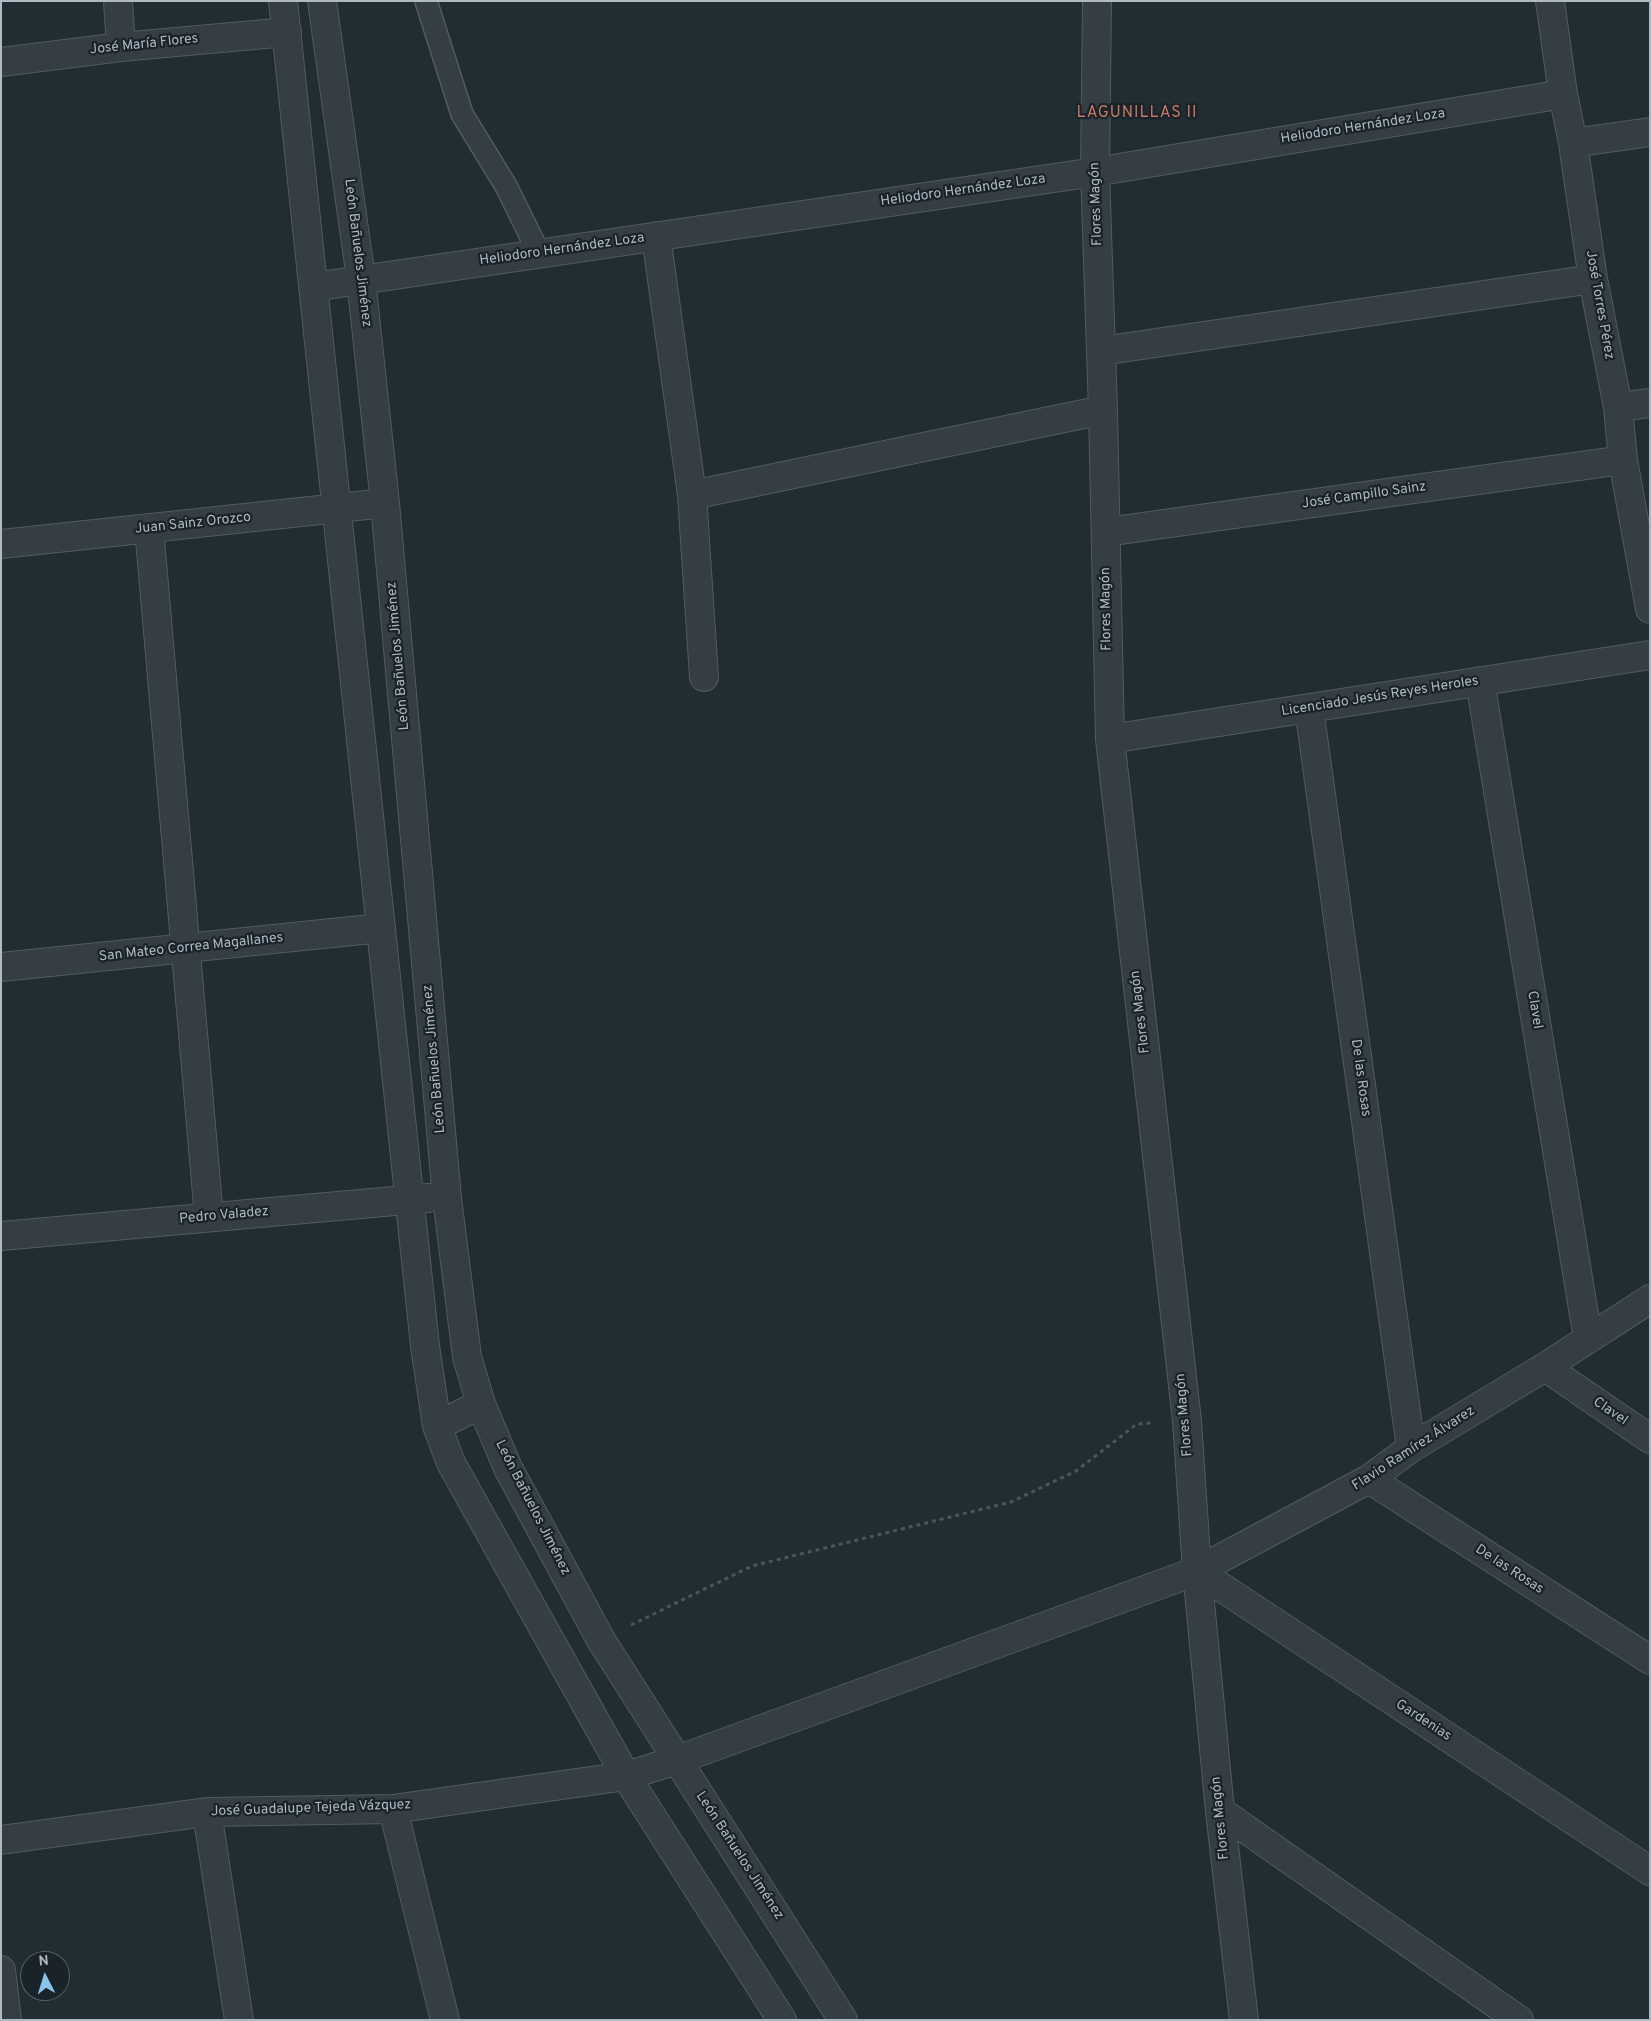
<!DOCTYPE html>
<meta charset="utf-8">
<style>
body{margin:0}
#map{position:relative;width:1651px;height:2021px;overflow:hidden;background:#212d33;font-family:Overpass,sans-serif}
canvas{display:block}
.frame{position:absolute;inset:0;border:2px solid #aeb9c1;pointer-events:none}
.north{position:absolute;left:20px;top:1951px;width:50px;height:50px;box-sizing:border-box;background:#1a2329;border:1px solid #555f66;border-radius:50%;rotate:355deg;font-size:14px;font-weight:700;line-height:20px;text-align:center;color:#aeb9c1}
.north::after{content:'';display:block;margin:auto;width:18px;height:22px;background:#88c4ec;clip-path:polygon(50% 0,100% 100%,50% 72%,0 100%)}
</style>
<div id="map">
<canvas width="1651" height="2021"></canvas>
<div class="frame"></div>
<div class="north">N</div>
</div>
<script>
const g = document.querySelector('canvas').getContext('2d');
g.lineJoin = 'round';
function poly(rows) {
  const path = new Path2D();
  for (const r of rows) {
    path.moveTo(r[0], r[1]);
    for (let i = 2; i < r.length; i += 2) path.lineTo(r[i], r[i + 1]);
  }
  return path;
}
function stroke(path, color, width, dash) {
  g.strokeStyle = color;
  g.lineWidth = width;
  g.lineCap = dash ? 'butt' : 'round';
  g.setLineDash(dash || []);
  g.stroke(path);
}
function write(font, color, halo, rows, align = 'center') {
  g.font = font + ' Overpass,sans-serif';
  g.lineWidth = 4.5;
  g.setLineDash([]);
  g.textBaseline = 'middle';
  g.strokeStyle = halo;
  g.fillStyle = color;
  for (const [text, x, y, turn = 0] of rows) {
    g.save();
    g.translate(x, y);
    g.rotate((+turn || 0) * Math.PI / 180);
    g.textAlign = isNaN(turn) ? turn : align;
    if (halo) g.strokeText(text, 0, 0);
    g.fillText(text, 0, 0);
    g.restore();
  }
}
const path = poly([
 [631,1625,752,1566,1011,1502,1076,1471,1137,1424,1152,1423]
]);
const service = poly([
 [426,1,462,114,506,186,539,253]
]);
const minor = poly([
 [118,1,121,47],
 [283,1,425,1346,437,1426,451,1463,626,1776,782,2020],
 [322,1,361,279,385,503,447,1198,467,1357,481,1404,508,1468,601,1640,843,2020],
 [1097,1,1095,172,1103,410,1110,739,1187,1421,1197,1571,1220,1811,1244,2020],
 [1550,1,1563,94,1573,143,1593,279,1618,407,1623,460,1650,609],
 [1,62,121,47,287,32],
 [1573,143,1650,132],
 [656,236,692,495,704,677],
 [313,287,1095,172,1563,94],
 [1101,351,1593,279],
 [1618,407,1650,403],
 [692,495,1103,410],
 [149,528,209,1217],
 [1106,532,1623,460],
 [1,544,385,503],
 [1480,681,1588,1339],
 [1309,708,1411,1448],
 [1110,739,1650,655],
 [1,967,381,928],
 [1,1236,428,1198],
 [1545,1367,1650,1439],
 [437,1426,481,1404],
 [1369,1479,1650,1660],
 [1197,1571,1650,1871],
 [393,1809,445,2020],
 [1220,1811,1519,2020],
 [207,1812,239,2020],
 [1,1840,207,1812,393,1809,626,1776,677,1760,1197,1571,1369,1479,1411,1448,1545,1367,1650,1299],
 [1,1970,7,2020]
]);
const streetNames = [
 ["José María Flores",144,45,-6],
 ["Heliodoro Hernández Loza",1363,127,-9],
 ["Heliodoro Hernández Loza",963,191,-8],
 ["Flores Magón",1097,204,-92],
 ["Heliodoro Hernández Loza",562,250,-8],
 ["León Bañuelos Jiménez",357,253,83],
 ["José Torres Pérez",1599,305,80],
 ["José Campillo Sainz",1364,496,-8],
 ["Juan Sainz Orozco",193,524,-6],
 ["Flores Magón",1107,609,-91],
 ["León Bañuelos Jiménez",399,656,-95],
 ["Licenciado Jesús Reyes Heroles",1380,697,-9],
 ["San Mateo Correa Magallanes",191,948,-6],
 ["Clavel",1534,1010,81],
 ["Flores Magón",1141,1012,-97],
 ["León Bañuelos Jiménez",435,1059,-95],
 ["De las Rosas",1360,1078,82],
 ["Pedro Valadez",224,1216,-5],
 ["Clavel",1610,1412,34],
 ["Flores Magón",1185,1415,-95],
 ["Flavio Ramírez Álvarez",1414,1449,-33],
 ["León Bañuelos Jiménez",532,1508,63],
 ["De las Rosas",1509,1570,33],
 ["Gardenias",1423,1721,33],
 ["José Guadalupe Tejeda Vázquez",311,1809,-2],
 ["Flores Magón",1221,1818,-96],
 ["León Bañuelos Jiménez",739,1856,57]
];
const quarterNames = [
 ["LAGUNILLAS II",1137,114]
];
stroke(service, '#515c62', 24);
stroke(minor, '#515c62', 30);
stroke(path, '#465857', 3, [4, 4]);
stroke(service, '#343e44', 21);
stroke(minor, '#343e44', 28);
write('14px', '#aeb9c1', '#1a2329', streetNames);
g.letterSpacing = '1px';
write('16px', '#c77963', '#1a2329', quarterNames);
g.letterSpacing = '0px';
</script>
